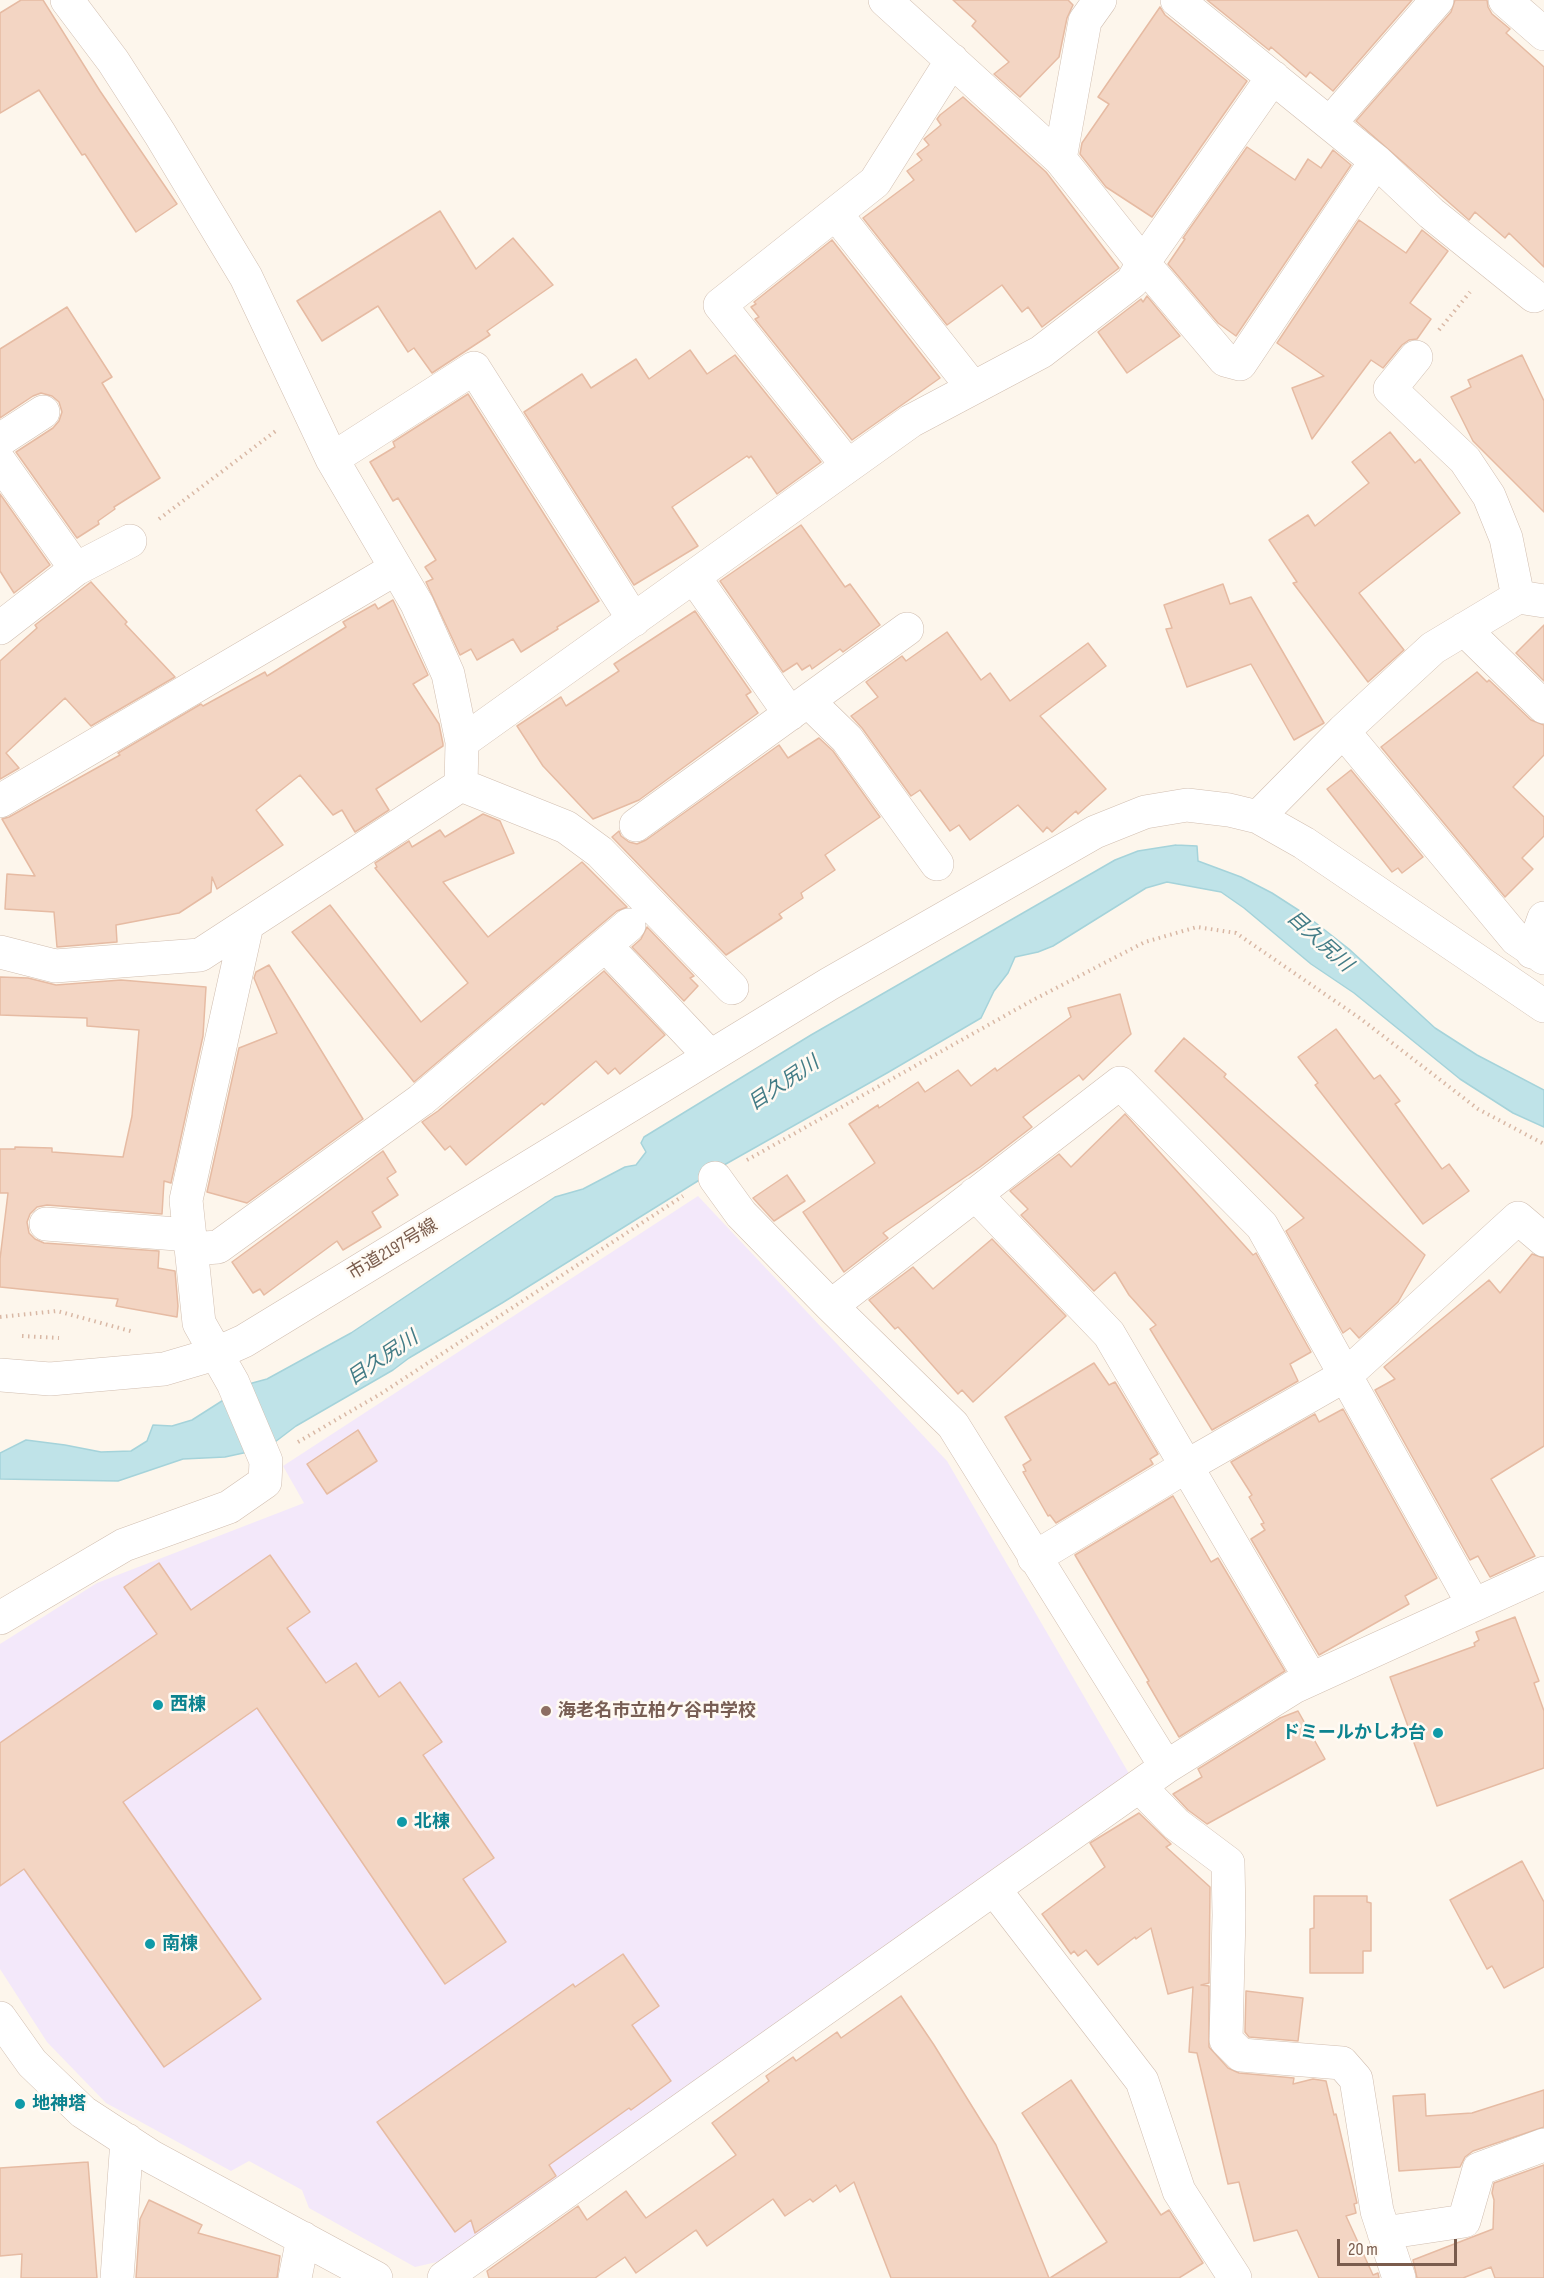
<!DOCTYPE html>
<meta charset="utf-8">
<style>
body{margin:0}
#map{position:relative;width:1544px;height:2278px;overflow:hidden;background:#fdf6ec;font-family:"Sofia Sans Condensed",sans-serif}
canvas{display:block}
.scale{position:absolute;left:1337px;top:2239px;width:120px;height:27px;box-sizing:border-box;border:3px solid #7a5c4d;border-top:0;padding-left:8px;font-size:18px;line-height:21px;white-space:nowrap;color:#7a5c4d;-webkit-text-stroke:4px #fffaf3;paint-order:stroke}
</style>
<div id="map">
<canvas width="1544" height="2278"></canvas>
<div class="scale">20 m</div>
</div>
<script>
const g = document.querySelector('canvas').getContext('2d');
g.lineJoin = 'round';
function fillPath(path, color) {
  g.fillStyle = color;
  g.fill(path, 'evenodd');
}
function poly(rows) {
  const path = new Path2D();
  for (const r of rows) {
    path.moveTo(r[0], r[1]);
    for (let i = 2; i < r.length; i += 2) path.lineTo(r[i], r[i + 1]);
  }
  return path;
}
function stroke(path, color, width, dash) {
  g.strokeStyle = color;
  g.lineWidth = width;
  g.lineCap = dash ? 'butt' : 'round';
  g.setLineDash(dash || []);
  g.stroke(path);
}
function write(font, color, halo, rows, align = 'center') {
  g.font = font + ' "Sofia Sans Condensed","Noto Sans JP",sans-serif';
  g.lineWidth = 5;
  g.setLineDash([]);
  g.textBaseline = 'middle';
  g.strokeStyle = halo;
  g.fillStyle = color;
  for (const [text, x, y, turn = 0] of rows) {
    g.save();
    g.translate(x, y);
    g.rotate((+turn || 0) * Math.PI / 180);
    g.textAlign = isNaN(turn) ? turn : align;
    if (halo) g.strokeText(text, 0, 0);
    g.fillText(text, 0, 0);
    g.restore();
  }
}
const education = poly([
 [698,1196,947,1461,1131,1777,450,2259,415,2267,309,2208,302,2190,249,2161,231,2171,106,2103,47,2042,0,1969,0,1644,97,1583,304,1503,283,1466]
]);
const water = poly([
 [1176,845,1197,846,1198,861,1241,877,1272,893,1303,913,1349,949,1435,1028,1477,1055,1544,1090,1544,1127,1513,1113,1460,1079,1354,993,1311,964,1244,908,1221,892,1167,882,1146,888,1053,946,1038,952,1015,957,1008,973,994,991,981,1018,887,1073,717,1169,502,1303,409,1358,393,1370,296,1426,271,1445,245,1385,267,1379,351,1333,555,1197,583,1189,625,1167,636,1165,646,1152,641,1143,644,1137,811,1035,1115,860,1138,851,1176,845],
 [225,1399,248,1452,225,1457,183,1459,118,1481,0,1479,0,1453,26,1440,65,1445,101,1452,131,1451,147,1441,153,1425,172,1426,192,1420,225,1399]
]);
const building = poly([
 [21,0,43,0,100,91,177,204,136,232,85,154,82,155,39,90,0,113,0,13,21,0],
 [953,0,1068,0,1073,5,1067,18,1059,57,1020,97,994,74,1009,62,972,26,976,21,953,0],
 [1207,0,1412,0,1333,91,1310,72,1306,77,1271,47,1269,50,1207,0],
 [1455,0,1487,0,1488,7,1492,14,1510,29,1506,33,1544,67,1544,267,1509,233,1505,238,1475,212,1469,220,1356,121,1451,12,1455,0],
 [1160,7,1165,15,1247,81,1152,217,1106,187,1080,154,1082,143,1109,104,1098,97,1160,7],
 [963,97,1046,172,1119,268,1042,327,1028,307,1022,312,1002,285,947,325,863,218,914,180,907,171,922,160,917,154,929,145,924,139,941,125,937,119,940,115,963,97],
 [1247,147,1295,180,1308,159,1321,168,1333,150,1351,165,1236,336,1218,323,1168,264,1185,239,1183,238,1247,147],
 [440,211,476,269,513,238,553,285,487,331,490,335,432,373,414,348,408,352,378,306,322,341,297,301,440,211],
 [1359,220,1406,253,1422,230,1448,251,1410,303,1431,319,1417,339,1409,340,1402,345,1383,368,1371,360,1312,439,1292,388,1324,376,1277,343,1359,220],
 [832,240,940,378,852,440,755,319,759,317,751,307,756,304,754,302,832,240],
 [1147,296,1180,336,1127,373,1098,332,1141,299,1143,302,1147,296],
 [67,307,112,377,102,383,160,478,114,507,115,509,98,521,99,524,77,538,16,452,53,428,59,421,62,412,59,402,52,396,41,393,33,396,0,418,0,349,67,307],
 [690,350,707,374,735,355,821,462,777,494,751,456,749,458,747,456,672,507,698,546,634,585,524,412,582,374,591,388,636,359,649,379,690,350],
 [1522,355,1544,401,1544,512,1473,441,1451,397,1471,387,1468,380,1522,355],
 [468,394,599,601,557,627,558,629,521,652,513,639,477,660,471,649,460,655,426,582,433,579,425,567,436,560,398,498,393,501,370,462,395,447,393,442,468,394],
 [1390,432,1415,463,1420,459,1460,513,1359,593,1404,650,1368,682,1293,583,1297,582,1269,540,1308,515,1315,526,1369,483,1352,462,1390,432],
 [0,494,50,565,14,593,0,571,0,494],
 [801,525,845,587,850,584,880,625,843,652,840,649,812,669,810,665,802,670,797,663,783,672,720,581,801,525],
 [91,582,127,622,125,624,175,677,91,726,65,698,6,753,19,768,0,779,0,661,37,628,35,625,91,582],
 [1223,584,1230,604,1251,597,1324,723,1294,740,1251,664,1187,687,1166,629,1172,628,1164,605,1223,584],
 [393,600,428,675,413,684,439,724,443,744,443,746,376,789,389,810,355,832,342,810,333,815,300,775,256,810,283,845,217,889,212,877,211,892,179,913,116,925,117,942,57,947,54,912,5,909,7,874,35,876,2,819,9,817,120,755,118,753,201,704,203,706,265,672,267,676,346,627,343,622,375,604,378,609,393,600],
 [695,611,751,692,746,695,758,713,639,800,593,819,543,766,517,726,561,697,566,706,619,671,614,664,695,611],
 [1544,625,1544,681,1516,653,1544,625],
 [947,632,981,680,990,673,1010,701,1088,643,1106,666,1040,716,1106,789,1078,814,1076,811,1052,832,1047,827,1043,832,1018,805,970,840,959,825,950,831,920,790,911,796,862,728,851,716,878,697,866,682,902,656,906,661,947,632],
 [1477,672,1487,682,1489,680,1531,720,1544,725,1544,755,1513,787,1544,817,1544,836,1522,858,1533,869,1505,897,1381,747,1477,672],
 [819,738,833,751,880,817,825,855,835,870,801,893,803,898,779,914,782,918,726,955,612,837,619,831,621,836,629,842,637,844,646,840,779,745,788,758,819,738],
 [1351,770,1423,857,1402,873,1398,868,1392,872,1327,789,1351,770],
 [483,814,500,821,514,853,443,882,488,937,582,862,627,907,617,911,414,1082,292,932,330,905,421,1022,468,983,375,868,377,867,375,863,409,841,412,847,440,830,445,837,483,814],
 [647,927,694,976,690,978,698,986,684,1001,632,947,641,939,647,927],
 [269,965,363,1119,247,1203,207,1192,239,1048,277,1033,254,978,256,972,269,965],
 [604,971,665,1035,620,1074,615,1068,608,1074,596,1061,544,1105,542,1103,466,1165,450,1146,445,1150,422,1122,438,1111,604,971],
 [0,977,28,978,56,985,121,980,206,987,203,1036,171,1183,164,1181,162,1214,47,1205,37,1207,30,1214,27,1222,29,1233,35,1239,44,1243,159,1251,158,1268,175,1271,178,1306,177,1317,116,1306,118,1299,0,1287,0,1259,8,1193,0,1193,0,1149,15,1149,15,1147,52,1148,52,1152,123,1157,132,1116,139,1030,87,1026,87,1018,0,1015,0,977],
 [1120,994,1131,1034,1083,1080,1079,1075,1023,1117,1032,1127,980,1167,883,1233,888,1238,844,1272,803,1212,875,1163,849,1124,878,1105,879,1108,918,1082,925,1092,958,1070,971,1086,995,1068,997,1071,1071,1017,1068,1008,1120,994],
 [1336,1029,1374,1079,1380,1075,1400,1101,1395,1104,1442,1169,1449,1164,1469,1191,1423,1224,1315,1085,1318,1083,1298,1057,1336,1029],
 [1184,1038,1226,1074,1224,1077,1425,1255,1398,1302,1359,1338,1350,1328,1343,1333,1286,1231,1304,1218,1155,1071,1184,1038],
 [1125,1114,1253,1255,1256,1253,1311,1352,1290,1364,1298,1381,1212,1430,1150,1329,1156,1325,1129,1295,1115,1272,1094,1291,1021,1215,1028,1209,1010,1191,1059,1154,1071,1167,1125,1114],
 [383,1151,396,1172,387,1178,398,1195,372,1212,381,1227,343,1250,337,1241,264,1295,260,1289,253,1293,232,1262,383,1151],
 [787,1175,805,1201,774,1221,753,1198,787,1175],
 [992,1239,1066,1316,973,1402,962,1390,958,1394,910,1340,898,1327,895,1329,869,1300,913,1267,933,1289,992,1239],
 [1532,1254,1544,1258,1544,1446,1491,1479,1535,1556,1490,1577,1478,1556,1470,1560,1375,1390,1395,1379,1384,1367,1489,1280,1500,1293,1532,1254],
 [1094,1363,1109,1385,1115,1382,1158,1454,1150,1459,1153,1464,1056,1523,1050,1515,1048,1516,1023,1472,1026,1471,1023,1465,1031,1460,1005,1417,1094,1363],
 [1343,1409,1437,1578,1405,1596,1409,1604,1319,1655,1251,1539,1265,1530,1261,1524,1264,1523,1249,1497,1252,1495,1231,1462,1315,1414,1319,1422,1343,1409],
 [358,1430,377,1461,327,1494,307,1464,358,1430],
 [1173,1496,1211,1562,1218,1558,1285,1671,1179,1737,1147,1682,1149,1681,1075,1555,1173,1496],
 [270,1555,310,1612,287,1628,326,1683,356,1663,379,1697,400,1682,442,1742,423,1755,494,1858,463,1879,506,1942,445,1984,257,1708,123,1802,261,1999,164,2067,24,1869,0,1886,0,1743,157,1634,124,1587,159,1563,191,1610,270,1555],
 [1515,1617,1539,1681,1534,1683,1544,1711,1544,1768,1437,1806,1390,1677,1475,1646,1474,1643,1479,1640,1476,1632,1515,1617],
 [1298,1711,1325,1759,1207,1824,1188,1810,1173,1794,1202,1777,1198,1769,1280,1718,1298,1711],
 [1139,1813,1171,1844,1166,1847,1210,1887,1209,1983,1201,1985,1209,1986,1209,2047,1228,2068,1239,2073,1294,2078,1293,2084,1313,2079,1326,2081,1334,2115,1336,2114,1357,2203,1354,2204,1356,2213,1346,2216,1373,2275,1378,2273,1379,2278,1319,2278,1297,2230,1254,2241,1239,2182,1228,2184,1197,2053,1189,2052,1193,1987,1168,1994,1151,1928,1136,1939,1135,1937,1098,1965,1086,1950,1078,1956,1074,1951,1071,1954,1042,1914,1105,1867,1090,1843,1139,1813],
 [1522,1861,1544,1902,1544,1967,1504,1988,1492,1966,1487,1969,1450,1900,1522,1861],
 [1314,1896,1367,1896,1367,1902,1371,1903,1371,1951,1363,1951,1363,1973,1310,1973,1310,1929,1314,1928,1314,1896],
 [623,1954,659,2006,632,2025,671,2081,631,2110,629,2108,549,2165,556,2176,475,2233,471,2220,455,2232,377,2122,573,1984,575,1987,623,1954],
 [1246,1991,1303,1998,1298,2041,1249,2037,1245,2032,1246,1991],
 [901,1996,934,2045,996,2145,1049,2278,891,2278,854,2182,840,2192,836,2185,813,2202,810,2199,785,2216,773,2199,707,2246,696,2230,636,2273,625,2257,595,2278,489,2278,487,2271,578,2206,587,2220,626,2191,646,2218,736,2155,712,2123,769,2081,766,2076,793,2057,796,2061,837,2032,841,2038,901,1996],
 [1071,2080,1161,2215,1169,2210,1203,2263,1179,2278,1050,2278,1107,2242,1022,2113,1071,2080],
 [1544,2090,1544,2127,1473,2151,1465,2157,1460,2167,1399,2171,1393,2096,1425,2094,1426,2116,1472,2113,1544,2090],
 [88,2162,97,2278,21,2278,22,2254,0,2256,0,2168,88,2162],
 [1544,2165,1544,2278,1495,2278,1491,2267,1463,2278,1417,2278,1413,2260,1493,2229,1494,2200,1492,2193,1494,2183,1544,2165],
 [149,2200,202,2225,198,2233,280,2256,277,2278,136,2278,140,2219,149,2200]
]);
const path = poly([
 [1439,330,1470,292],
 [159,519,277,430],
 [747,1160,1033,1000,1145,942,1197,927,1236,933,1361,1019,1478,1109,1544,1144],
 [0,1317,57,1311,134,1332],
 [22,1336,59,1338],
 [298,1442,382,1393,683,1196]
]);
const minor = poly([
 [67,0,113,61,160,134,246,277,332,459,417,604,448,674,462,742,461,785],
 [885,0,1060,159,1143,263,1225,360,1240,364,1376,161],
 [1177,0,1376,161,1431,213,1534,296],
 [1505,0,1544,34],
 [1330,123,1437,0],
 [1060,159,1085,21,1100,0],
 [836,214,973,388],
 [1416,357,1390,389,1465,460,1489,496,1506,538,1518,597],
 [0,440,43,412],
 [332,459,474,368,634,620],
 [0,462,76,569],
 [848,466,720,305,875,182,952,60],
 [694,577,790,714],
 [0,628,76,569,130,541],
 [1464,629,1544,707],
 [808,701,847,739,937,864],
 [1343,731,1516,939,1544,958],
 [462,742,911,421,1041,352,1132,282,1143,263,1273,77],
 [461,785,566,827,600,852,732,988],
 [0,801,395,569],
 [1258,817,1343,731,1433,648,1518,597,1544,601],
 [636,825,907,629],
 [605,945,710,1056],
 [0,952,55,966,200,955,461,785],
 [1532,952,1544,918],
 [975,1194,1109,1334,1311,1679],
 [46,1224,190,1235],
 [191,1249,218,1247,421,1100,629,925],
 [831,1306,1120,1083,1262,1226,1473,1604],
 [0,1375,50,1379,164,1369,215,1354,244,1341,829,984,1095,832,1145,812,1187,805,1229,810,1258,817,1304,843,1544,1006],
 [1034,1558,1185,1467,1346,1375,1518,1218,1544,1240],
 [0,1618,124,1545,229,1507,265,1482,266,1461,233,1383,199,1323,186,1200,247,925],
 [1166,1767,1294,1687,1544,1573],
 [1139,1786,1176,1824,1228,1863,1229,1915,1226,2040,1241,2055,1342,2063,1356,2079,1377,2211,1399,2278],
 [994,1889,1142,2081,1179,2191,1235,2278],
 [0,2018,32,2063,83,2112,152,2157,376,2278],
 [1384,2233,1464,2221,1479,2169,1544,2145],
 [117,2278,127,2140],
 [295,2278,303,2238],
 [444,2278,1166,1767,953,1425,831,1306,741,1214,715,1178]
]);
const markers = [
 [158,1705,6,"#0f9aa8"],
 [546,1711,6,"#8d6e63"],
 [1438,1733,6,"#0f9aa8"],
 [402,1822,6,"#0f9aa8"],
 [150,1944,6,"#0f9aa8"],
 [20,2104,6,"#0f9aa8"]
];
const streetNames = [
 ["市道2197号線",393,1250,-31]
];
const cultureNames = [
 ["西棟",170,1705],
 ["ドミールかしわ台",1426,1733,"right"],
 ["北棟",414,1822],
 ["南棟",162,1944],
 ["地神塔",32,2104]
];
const educationNames = [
 ["海老名市立柏ケ谷中学校",558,1711]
];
const waterNames = [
 ["目久尻川",1319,942,42],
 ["目久尻川",784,1084,-34],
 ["目久尻川",383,1359,-34]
];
fillPath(education, '#f3e8fa');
fillPath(water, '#bfe3e8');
stroke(water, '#a5d3da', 1.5);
fillPath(building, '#f3d5c3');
stroke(building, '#e6bba3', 1.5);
stroke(minor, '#d1beb0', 34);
stroke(path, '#d9b8a5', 4, [1.5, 4.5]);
stroke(minor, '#fff', 33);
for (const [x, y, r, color] of markers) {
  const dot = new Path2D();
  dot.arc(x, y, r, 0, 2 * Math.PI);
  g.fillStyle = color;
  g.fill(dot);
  stroke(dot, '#fffaf3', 2);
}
write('18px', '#7a5c4d', '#fffaf3', streetNames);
write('bold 18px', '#0d838f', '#fffaf3', cultureNames, 'left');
write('bold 18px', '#785e54', '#fffaf3', educationNames, 'left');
write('italic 20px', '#437c86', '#fffaf3', waterNames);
</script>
